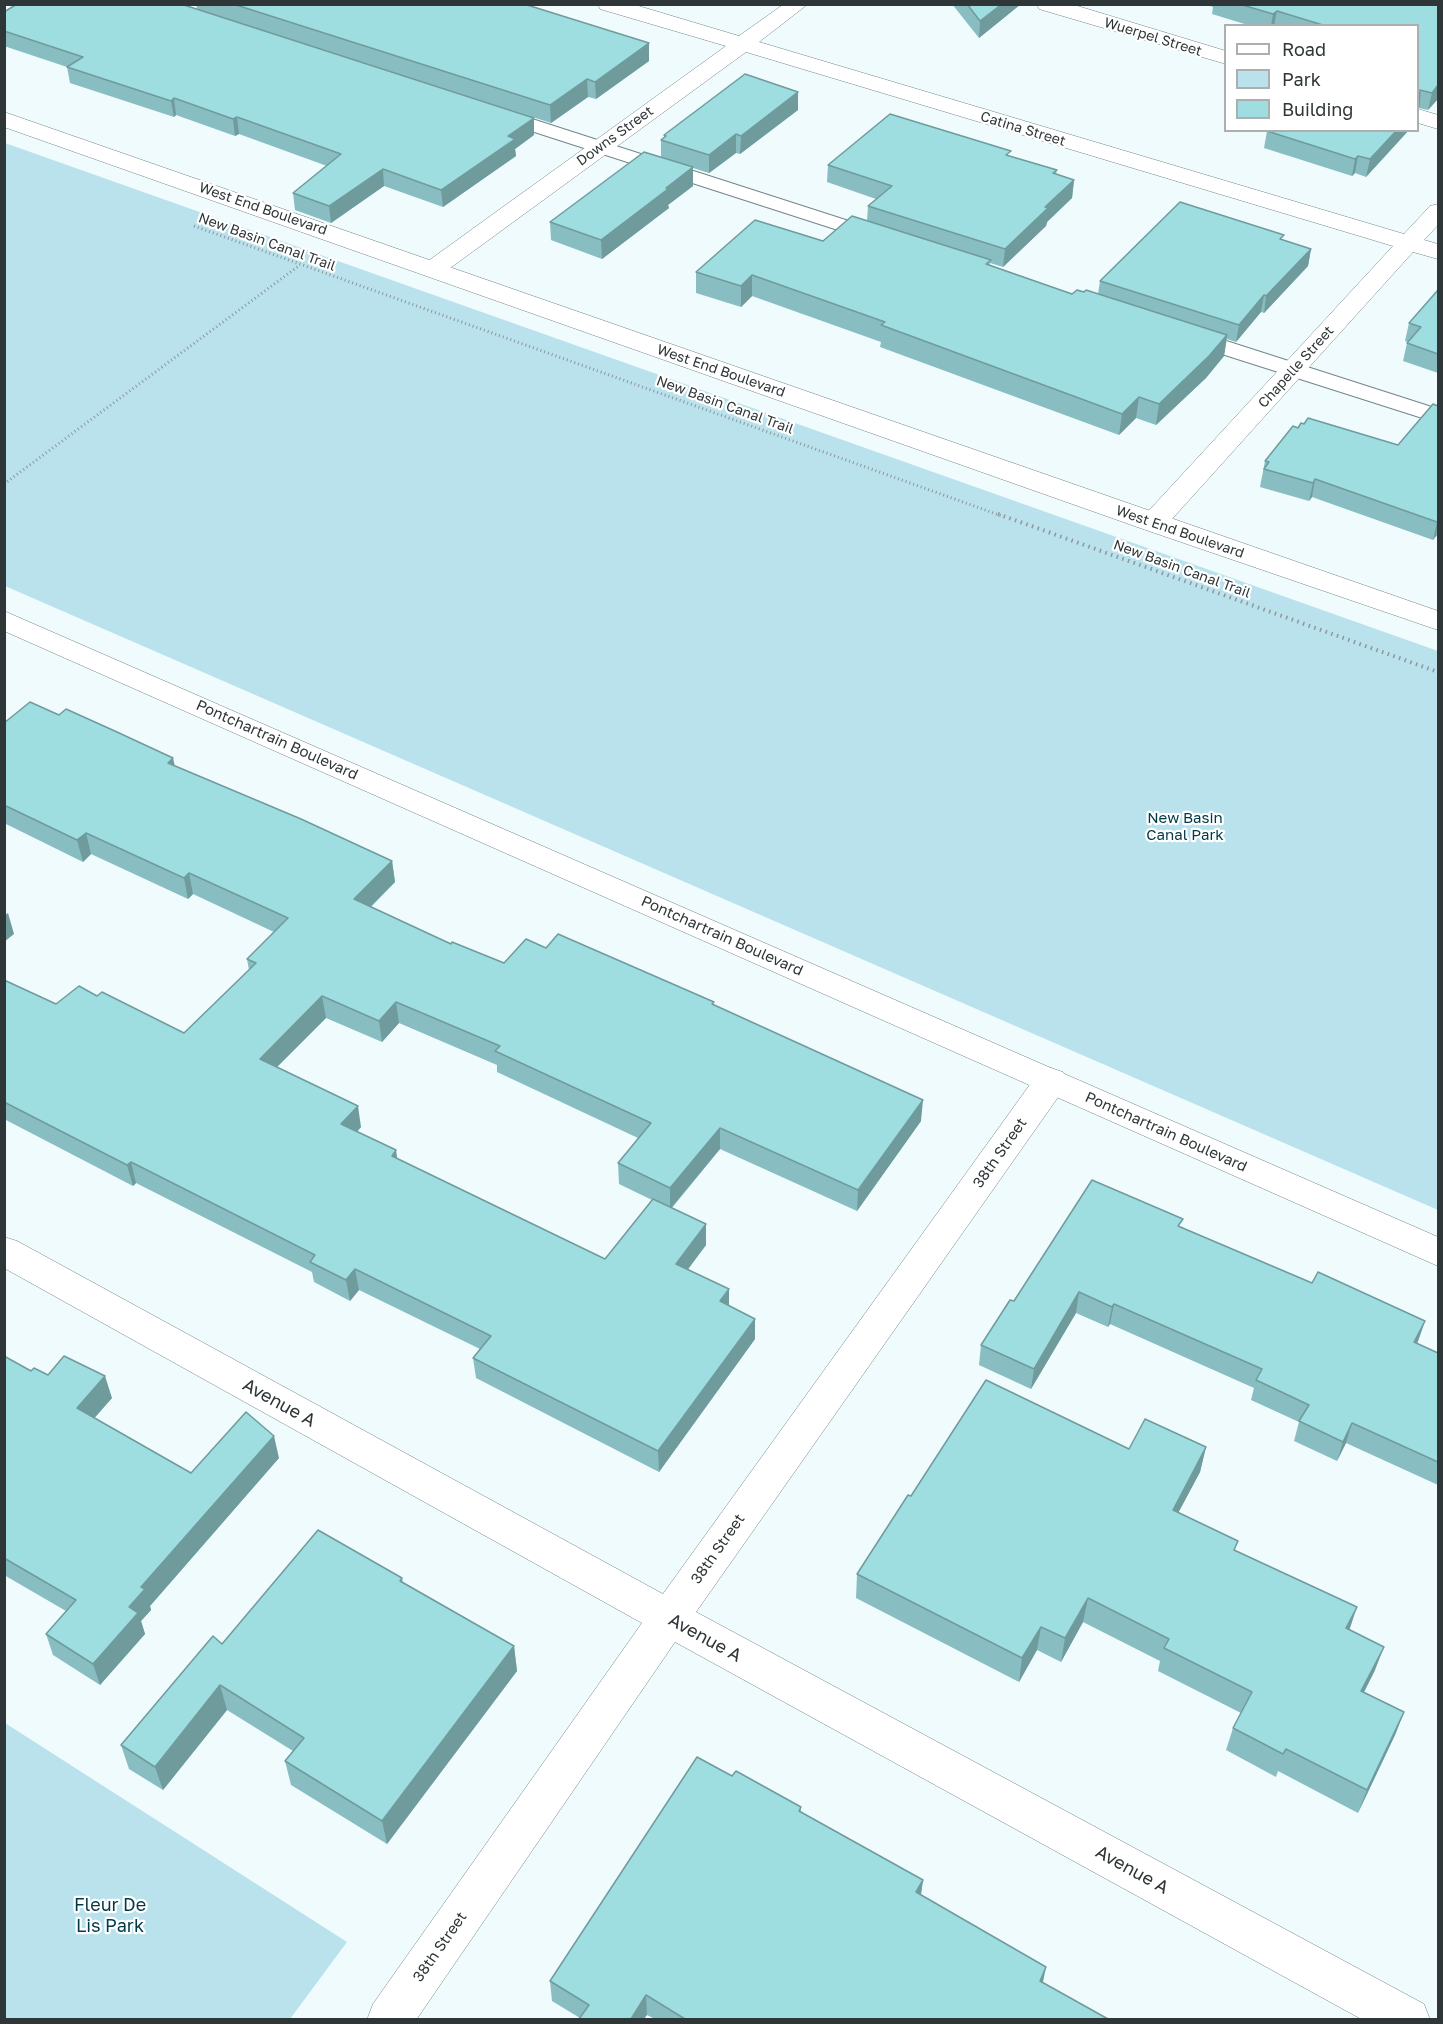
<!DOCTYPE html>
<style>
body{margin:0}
#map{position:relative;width:1443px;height:2024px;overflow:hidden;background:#f0fbfe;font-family:"Golos Text",sans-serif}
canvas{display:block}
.frame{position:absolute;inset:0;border:6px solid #2f3638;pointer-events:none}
.legend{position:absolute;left:1224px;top:24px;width:195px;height:108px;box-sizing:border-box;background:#fff;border:2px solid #acafaf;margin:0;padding:8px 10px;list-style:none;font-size:18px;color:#2f3638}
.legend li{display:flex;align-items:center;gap:12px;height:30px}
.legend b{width:30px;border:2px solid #acafaf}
</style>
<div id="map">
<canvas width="1443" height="2024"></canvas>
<div class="frame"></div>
<ul class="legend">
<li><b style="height:8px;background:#fff"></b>Road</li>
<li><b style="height:16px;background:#b9e2ed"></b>Park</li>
<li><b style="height:16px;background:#9edde0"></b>Building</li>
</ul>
</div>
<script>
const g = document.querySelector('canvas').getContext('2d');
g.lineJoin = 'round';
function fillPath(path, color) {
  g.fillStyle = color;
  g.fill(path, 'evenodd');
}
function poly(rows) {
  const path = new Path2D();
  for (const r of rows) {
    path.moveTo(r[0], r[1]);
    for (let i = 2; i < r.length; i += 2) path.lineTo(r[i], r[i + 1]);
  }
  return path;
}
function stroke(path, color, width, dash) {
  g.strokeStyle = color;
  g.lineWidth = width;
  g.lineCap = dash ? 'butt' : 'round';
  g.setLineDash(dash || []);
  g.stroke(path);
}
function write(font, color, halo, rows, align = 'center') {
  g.font = font + ' "Golos Text",sans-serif';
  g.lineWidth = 4.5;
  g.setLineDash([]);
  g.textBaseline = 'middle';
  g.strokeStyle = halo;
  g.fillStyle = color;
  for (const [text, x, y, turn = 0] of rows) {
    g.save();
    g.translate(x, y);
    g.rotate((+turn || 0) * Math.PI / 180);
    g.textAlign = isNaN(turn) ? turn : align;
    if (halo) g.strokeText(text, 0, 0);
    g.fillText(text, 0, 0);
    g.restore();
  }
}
const green = poly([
 [5,143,1438,651,1438,1210,5,586],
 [5,1723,347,1942,290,2019,5,2019]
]);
const pathFar1 = poly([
 [194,226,1002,516],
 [4,484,300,265]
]);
const path = poly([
 [998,514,1438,672]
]);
const service = poly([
 [498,108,886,233,889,237,886,241,879,243,872,241,491,118,488,114,491,110,498,108],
 [1189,329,1438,409,1438,423,1181,341,1178,336,1181,331,1189,329]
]);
const minor = poly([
 [598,4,632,4,739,36,784,4,808,4,759,42,1404,234,1430,206,1438,204,1438,225,1424,240,1438,244,1438,259,1413,252,1163,529,1153,531,1143,529,1139,523,1143,517,1393,246,746,52,442,274,433,276,424,274,421,269,424,264,726,46,600,9,598,4],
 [1037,4,1071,4,1226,51,1226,64,1039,9,1037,4],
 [1418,109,1438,115,1438,129,1418,123,1418,109],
 [1051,1068,1063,1072,1068,1081,1063,1090,696,1612,1424,2004,1430,2020,1363,2020,675,1642,416,2020,367,2020,373,2004,642,1623,4,1268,4,1237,17,1241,663,1594,1039,1072,1051,1068]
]);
const secondary = poly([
 [4,112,1438,611,1438,630,1143,529,4,127,4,112],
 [4,611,1438,1237,1438,1266,4,631,4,611]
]);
const wall = poly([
 [196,4,524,4,649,43,649,61,596,99,588,97,551,123,197,9],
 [952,4,1021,4,979,38],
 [1205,4,1438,4,1438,99,1428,110,1419,108,1418,26,1251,26,1212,14,1213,7],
 [4,12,534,135,515,149,516,156,443,207,384,186,331,223,295,210,293,193,327,166,239,134,235,136,176,115,174,117,70,83,67,67,4,46],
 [798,92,798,110,740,154,736,153,709,173,693,168,693,186,668,205,669,208,602,259,551,240,550,222,661,157,661,140,664,138,664,135],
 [1409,130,1366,177,1355,173,1352,176,1264,148,1267,131],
 [1010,156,1057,170,1056,174,1074,180,1072,198,1047,222,1046,226,1003,267,990,263,990,265,1072,294,1084,292,1098,294,1100,281,1283,240,1311,249,1308,266,1264,313,1261,312,1236,342,1227,339,1224,356,1206,378,1156,425,1136,418,1119,435,880,347,881,342,752,296,741,307,696,293,696,272,823,241,867,221,868,206,876,199,827,182,828,165],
 [1438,290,1438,373,1403,361,1407,343,1408,342,1405,341,1409,323],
 [1438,406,1438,537,1436,536,1433,540,1312,497,1309,501,1260,487,1265,461,1298,428,1398,445],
 [59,715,392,861,395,882,371,907,451,944,504,963,546,948,714,1005,921,1121,857,1211,720,1149,672,1208,706,1245,688,1269,729,1306,755,1339,659,1472,476,1378,473,1358,480,1349,359,1290,350,1301,314,1282,312,1272,136,1183,133,1186,4,1119,4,980,56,1004,97,996,184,1033,249,970,247,959,274,932,193,894,188,899,91,854,83,862,6,824,4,825,4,723],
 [326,1018,382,1042,399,1023,497,1065,497,1072,638,1138,618,1163,619,1184,652,1200,605,1259,398,1159,357,1132,361,1127,277,1067],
 [1181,1228,1312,1283,1425,1321,1417,1344,1438,1353,1438,1485,1346,1443,1337,1461,1294,1441,1299,1422,1251,1400,1254,1388,1110,1324,1108,1327,1076,1313,1031,1389,979,1365,981,1345,1014,1301],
 [4,1356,31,1371,48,1375,112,1398,94,1418,191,1473,279,1458,150,1606,151,1610,141,1621,145,1634,100,1685,53,1655,46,1634,66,1611,4,1575],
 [1206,1447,1200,1472,1178,1513,1235,1550,1349,1629,1375,1670,1364,1692,1404,1712,1395,1735,1358,1813,1278,1771,1276,1777,1226,1750,1233,1728,1241,1713,1158,1671,1160,1661,1083,1622,1061,1662,1037,1650,1019,1682,856,1598,857,1574,911,1496,1129,1449],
 [402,1578,403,1582,514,1646,517,1671,387,1844,291,1785,285,1761,293,1751,227,1710,163,1790,129,1769,121,1745,222,1644],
 [732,1776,801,1807,801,1812,923,1880,921,1895,1043,1983,1108,2019,655,2019,647,2015,580,2018,552,2001,550,1981]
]);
const shadedWall = poly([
 [1002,4,1021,4,979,38,980,21],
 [1277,11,1274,26,1271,26,1273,14],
 [649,43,649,61,596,99,595,82],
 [587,79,588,97,551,123,550,105],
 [1438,85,1438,99,1428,110,1432,93],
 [798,92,798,110,740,154,741,136],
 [174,98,176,115,174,117,171,101],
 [237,117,239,134,235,136,233,119],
 [534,118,534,135,515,149,516,156,443,207,441,190,508,136],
 [1397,130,1409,130,1366,177,1370,159],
 [736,134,736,153,709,173,709,155],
 [1358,156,1355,173,1352,176,1355,159],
 [693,167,693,186,668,205,669,208,602,259,601,240],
 [383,169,384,186,331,223,329,206],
 [1074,180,1072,198,1047,222,1046,226,1003,267,1005,249,1045,207],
 [1311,249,1308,266,1264,313,1266,296],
 [752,275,752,296,741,307,741,286],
 [1264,295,1261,312,1236,342,1239,325],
 [1227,335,1224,356,1206,378,1156,425,1159,404],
 [1139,397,1136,418,1119,435,1122,414],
 [1315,479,1312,497,1309,501,1313,483],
 [1438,520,1438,525,1436,536,1433,540,1437,522],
 [173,758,178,780,168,763],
 [86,833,91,854,83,862,77,840],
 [392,861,395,882,357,920,354,899],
 [189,873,193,894,188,899,184,878],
 [8,913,14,934,4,942,4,916],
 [322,996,326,1018,264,1080,260,1059],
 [396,1002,399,1023,382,1042,379,1021],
 [923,1100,921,1121,857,1211,858,1190],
 [358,1106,361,1127,344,1145,341,1124],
 [720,1128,720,1149,670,1209,670,1188],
 [396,1150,399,1171,392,1156],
 [131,1162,136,1183,133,1186,127,1165],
 [706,1224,706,1245,677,1284,676,1264],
 [355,1269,359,1290,350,1301,346,1280],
 [729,1289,729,1310,720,1301],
 [1079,1292,1076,1313,1031,1389,1034,1369],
 [1114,1304,1110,1324,1108,1327,1112,1307],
 [755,1319,755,1339,659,1472,658,1451],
 [1425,1321,1418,1341,1407,1363,1414,1342],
 [105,1376,112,1398,84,1430,77,1408],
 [1352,1423,1346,1443,1337,1461,1343,1442],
 [274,1436,279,1458,150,1606,151,1610,141,1621,145,1634,100,1685,93,1664,141,1587],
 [1206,1447,1200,1472,1167,1534,1173,1510],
 [1088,1598,1083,1622,1061,1662,1065,1638],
 [1357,1607,1349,1631,1346,1628],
 [1041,1627,1037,1650,1019,1682,1022,1658],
 [514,1646,517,1671,387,1844,382,1821],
 [1384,1647,1375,1670,1353,1714,1361,1691],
 [220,1685,227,1710,163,1790,155,1767],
 [1404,1712,1395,1735,1358,1813,1367,1790],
 [923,1880,920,1900,916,1892],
 [1046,1967,1042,1987,1040,1981],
 [646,1995,647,2015,644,2019,631,2019]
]);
const building = poly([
 [17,4,181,4,534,118,508,136,515,139,441,190,383,169,329,206,293,193,341,154,237,117,233,119,174,98,171,101,67,67,83,57,4,31,4,12,17,4],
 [233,4,524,4,649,43,595,82,587,79,550,105,233,4],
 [967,4,1002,4,980,21,967,4],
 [1239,4,1438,4,1438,85,1432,93,1420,90,1419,106,1418,108,1418,26,1326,26,1277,11,1273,14,1239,4],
 [745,74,798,92,741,136,736,134,709,155,661,140,666,136,664,135,745,74],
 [890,114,1011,151,1006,155,1057,170,1053,173,1074,180,1045,207,1048,208,1005,249,868,206,892,186,828,165,890,114],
 [1267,130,1397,130,1370,159,1358,156,1355,159,1267,131,1267,130],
 [644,152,693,167,666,188,668,189,601,240,550,222,644,152],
 [1180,202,1284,235,1280,239,1311,249,1266,296,1264,295,1239,325,1100,281,1180,202],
 [852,216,991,260,986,264,1072,294,1077,290,1084,292,1086,290,1227,335,1209,356,1159,404,1139,397,1122,414,881,325,885,322,752,275,741,286,696,272,755,220,823,241,852,216],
 [1438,290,1438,354,1407,343,1421,327,1409,323,1438,290],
 [1433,404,1438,406,1438,520,1437,522,1315,479,1313,483,1264,469,1269,462,1265,461,1293,426,1298,428,1301,423,1304,424,1308,418,1398,445,1433,404],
 [30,702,59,715,66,709,117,732,173,758,168,763,301,819,392,861,354,899,451,944,452,942,504,963,526,939,546,948,558,934,714,1002,712,1004,923,1100,858,1190,720,1128,670,1188,618,1163,651,1123,495,1051,500,1046,396,1002,379,1021,322,996,260,1059,358,1106,341,1124,396,1150,392,1156,605,1259,653,1199,706,1224,676,1264,729,1289,720,1301,755,1319,658,1451,473,1358,491,1336,355,1269,346,1280,310,1262,315,1255,131,1162,127,1165,4,1102,4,980,56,1004,79,986,97,996,102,992,184,1033,256,963,247,959,288,918,189,873,184,878,86,833,77,840,4,805,4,723,30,702],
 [1092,1180,1183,1219,1178,1226,1312,1283,1318,1272,1425,1321,1414,1342,1438,1353,1438,1462,1352,1423,1343,1442,1299,1421,1309,1405,1256,1380,1262,1369,1114,1304,1112,1307,1079,1292,1034,1369,981,1345,1010,1300,1014,1301,1092,1180],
 [4,1356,31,1371,34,1368,48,1375,64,1356,105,1376,77,1408,191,1473,246,1412,274,1436,141,1587,145,1589,129,1607,138,1613,93,1664,46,1634,76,1600,4,1558,4,1356],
 [986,1380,1129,1449,1145,1419,1206,1447,1173,1510,1238,1541,1234,1550,1357,1607,1346,1628,1384,1647,1361,1691,1404,1712,1367,1790,1286,1749,1283,1754,1233,1728,1252,1692,1164,1648,1169,1639,1088,1598,1065,1638,1041,1627,1022,1658,857,1574,908,1495,911,1496,986,1380],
 [318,1530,402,1578,400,1581,514,1646,382,1821,285,1761,304,1738,220,1685,155,1767,121,1745,213,1636,222,1644,318,1530],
 [697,1757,732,1776,736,1771,801,1807,799,1811,923,1880,916,1892,1046,1967,1040,1981,1108,2019,685,2019,646,1995,631,2019,579,2019,589,2005,550,1981,697,1757]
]);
const farStreetnames = [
 ["Wuerpel Street",1153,37,17],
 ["Catina Street",1023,129,17],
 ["Downs Street",615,136,-36],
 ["West End Boulevard",263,209,19],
 ["New Basin Canal Trail",267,242,20],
 ["Chapelle Street",1296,367,-48],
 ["West End Boulevard",721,371,19],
 ["New Basin Canal Trail",725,405,20],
 ["West End Boulevard",1180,532,19],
 ["New Basin Canal Trail",1182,569,20]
];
const streetNames = [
 ["Pontchartrain Boulevard",277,740,24],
 ["Pontchartrain Boulevard",722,936,24],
 ["Pontchartrain Boulevard",1166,1132,24],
 ["38th Street",1000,1153,-55],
 ["38th Street",718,1549,-55],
 ["38th Street",440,1947,-55]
];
const parkNames = [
 ["New Basin",1185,818],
 ["Canal Park",1185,835]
];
const nearStreetnames = [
 ["Avenue A",279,1403,29],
 ["Avenue A",705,1638,29],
 ["Avenue A",1132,1870,29]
];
const nearParknames = [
 ["Fleur De",110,1905],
 ["Lis Park",110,1926]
];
fillPath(green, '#b9e2ed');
stroke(service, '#748589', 2);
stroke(minor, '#748589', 1);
stroke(secondary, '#748589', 1);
stroke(pathFar1, '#8e979a', 3, [1, 3]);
stroke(path, '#8e979a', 4, [1.5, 4.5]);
fillPath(service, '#fff');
fillPath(minor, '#fff');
fillPath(secondary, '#fff');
fillPath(wall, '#88bec1');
fillPath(shadedWall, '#6f9b9d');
fillPath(building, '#9edde0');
stroke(building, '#6f9b9d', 1.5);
write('14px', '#2f3638', '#fff', farStreetnames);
write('15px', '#2f3638', '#fff', streetNames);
write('15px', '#013a46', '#fff', parkNames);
write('18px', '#2f3638', '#fff', nearStreetnames);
write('18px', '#013a46', '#fff', nearParknames);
</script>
